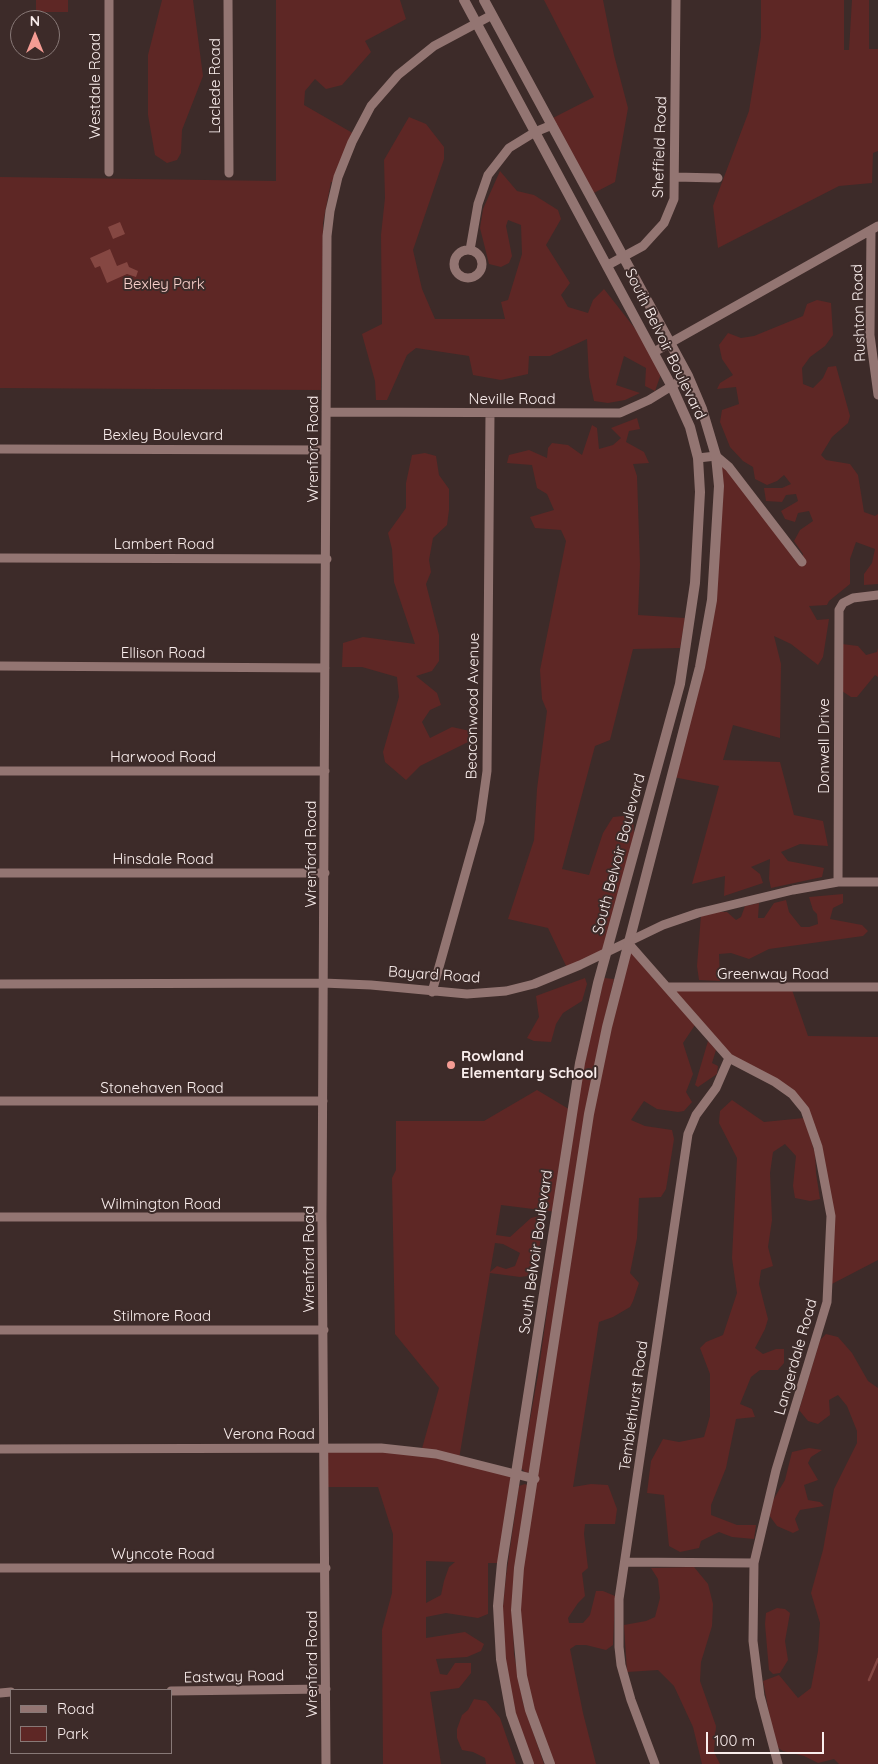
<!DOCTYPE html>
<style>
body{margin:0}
#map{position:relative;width:878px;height:1764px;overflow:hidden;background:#3d2b29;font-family:Quicksand,sans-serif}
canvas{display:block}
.legend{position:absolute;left:10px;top:1689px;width:162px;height:65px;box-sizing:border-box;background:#3d2b29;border:1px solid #887977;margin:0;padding:6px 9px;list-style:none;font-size:15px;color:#f9edec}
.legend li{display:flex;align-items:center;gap:10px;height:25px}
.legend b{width:25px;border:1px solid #887977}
.north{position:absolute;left:10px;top:10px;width:50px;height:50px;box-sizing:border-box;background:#3d2b29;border:1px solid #887977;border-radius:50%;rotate:0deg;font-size:14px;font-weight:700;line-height:20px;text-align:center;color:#f9edec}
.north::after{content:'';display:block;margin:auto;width:18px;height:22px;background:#f59c94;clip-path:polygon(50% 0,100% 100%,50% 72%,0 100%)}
.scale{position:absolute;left:706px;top:1732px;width:118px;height:22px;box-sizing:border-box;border:2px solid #f9edec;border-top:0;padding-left:6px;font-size:15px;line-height:18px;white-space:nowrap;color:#f9edec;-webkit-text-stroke:4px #3d2b29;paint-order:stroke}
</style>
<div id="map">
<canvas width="878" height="1764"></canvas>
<ul class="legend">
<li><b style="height:6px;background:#937572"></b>Road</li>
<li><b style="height:14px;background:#5e2725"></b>Park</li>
</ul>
<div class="north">N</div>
<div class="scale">100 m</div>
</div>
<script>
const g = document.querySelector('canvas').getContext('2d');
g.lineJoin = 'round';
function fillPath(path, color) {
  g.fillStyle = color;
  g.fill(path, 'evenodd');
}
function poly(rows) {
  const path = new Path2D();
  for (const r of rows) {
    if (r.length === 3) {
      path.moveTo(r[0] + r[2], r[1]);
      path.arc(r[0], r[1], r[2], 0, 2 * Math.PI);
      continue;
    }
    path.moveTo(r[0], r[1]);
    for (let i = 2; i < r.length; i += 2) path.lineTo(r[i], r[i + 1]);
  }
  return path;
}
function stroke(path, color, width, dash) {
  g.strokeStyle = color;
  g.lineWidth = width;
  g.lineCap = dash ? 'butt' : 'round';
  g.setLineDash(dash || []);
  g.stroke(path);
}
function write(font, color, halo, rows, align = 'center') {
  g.font = font + ' Quicksand,sans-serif';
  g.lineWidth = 4;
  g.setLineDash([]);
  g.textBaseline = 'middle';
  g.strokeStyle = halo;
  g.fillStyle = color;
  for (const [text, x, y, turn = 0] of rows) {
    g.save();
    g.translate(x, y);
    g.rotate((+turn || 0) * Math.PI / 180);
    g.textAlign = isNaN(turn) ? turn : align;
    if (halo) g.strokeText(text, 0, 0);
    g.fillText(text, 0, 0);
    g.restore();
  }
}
const green = poly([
 [36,0,68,0,68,12,36,12],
 [162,0,193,0,203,76,182,130,181,153,177,160,167,163,155,155,148,115,148,55],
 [276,0,400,0,406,19,365,41,371,52,342,85,326,89,315,79,305,91,304,105,356,135,337,182,331,182,323,223,321,390,0,388,0,177,276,181],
 [544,0,603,0,614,55,628,108,615,182,590,195,549,120,594,97],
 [761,0,844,0,844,50,849,50,852,0,869,0,869,49,878,49,878,151,873,153,872,183,839,186,718,248,713,206,749,111,761,37],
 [409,117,426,124,444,147,444,159,413,250,422,289,435,319,505,319,501,302,508,300,522,254,521,225,508,220,506,226,512,256,509,263,501,267,489,264,480,228,483,209,500,171,517,191,534,195,558,210,561,219,546,245,570,283,561,295,568,307,588,313,593,300,604,289,637,331,661,374,655,391,645,386,646,368,624,356,616,385,640,393,625,400,608,403,594,401,589,377,587,339,550,356,529,356,528,374,501,380,473,375,469,356,416,348,407,355,387,400,376,400,375,381,362,334,382,324,381,235,385,198,384,160],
 [817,300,831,303,833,335,825,346,810,357,802,368,803,384,813,388,823,378,828,367,836,366,850,416,848,423,832,437,821,455,826,460,850,464,858,475,864,512,875,516,878,514,878,584,864,585,864,574,872,563,875,549,856,542,850,559,850,584,829,601,827,605,809,606,817,620,829,619,823,657,818,665,791,644,774,636,781,664,780,738,733,725,723,760,780,762,794,815,823,821,828,846,800,844,781,852,788,861,824,868,822,877,771,888,769,879,770,859,751,867,760,874,763,883,724,896,725,876,692,884,719,786,673,777,712,600,716,456,802,561,803,554,794,541,800,530,813,521,809,511,798,513,795,522,785,519,781,511,798,501,796,494,786,495,782,502,766,501,764,488,782,488,791,484,784,475,777,481,767,485,755,479,753,467,743,461,730,447,720,422,722,410,739,404,736,387,717,389,720,383,733,375,722,359,719,345,728,333,741,338,754,336,803,316,807,304],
 [637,418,640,429,629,431,626,442,644,452,649,463,633,464,637,476,640,565,638,615,685,618,680,648,633,649,610,740,595,746,562,869,589,875,603,833,613,817,633,815,634,835,607,952,568,970,548,928,508,919,534,840,537,789,547,711,542,699,540,670,566,541,561,530,535,528,530,517,554,510,547,494,537,488,532,465,507,463,509,455,529,450,547,458,548,448,552,443,568,445,582,455,592,425,597,428,599,449,613,445,621,438,611,428],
 [425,453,436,456,439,475,449,489,449,510,447,525,433,538,429,560,431,572,426,584,439,635,439,661,432,671,416,676,437,693,441,705,430,710,422,722,430,738,452,727,470,731,468,742,420,766,406,780,385,762,383,752,399,697,397,677,362,667,342,667,343,643,363,637,415,644,394,582,392,549,388,533,406,508,406,483,412,455],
 [842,644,858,646,866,655,877,652,878,648,878,677,875,675,857,697,851,697,842,691],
 [843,894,843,903,833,908,830,919,862,925,868,931,863,936,769,949,749,959,731,953,719,954,720,981,699,980,697,966,701,915,717,912,727,912,736,920,741,917,745,906,759,903,758,918,764,918,774,903,786,900,789,912,801,927,809,927,818,924,817,914,813,910,809,897],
 [628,943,668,987,791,987,808,1036,878,1037,878,1260,828,1286,831,1216,805,1110,792,1094,729,1058,697,1022,683,1043,693,1074,686,1092,692,1102,684,1111,678,1112,657,1109,644,1101,631,1120,645,1126,672,1130,674,1139,666,1189,661,1197,639,1198,637,1238,630,1273,639,1283,633,1301,630,1307,613,1317,599,1322,573,1487,591,1484,608,1485,617,1509,615,1524,585,1524,584,1534,588,1568,582,1573,585,1596,578,1603,568,1618,569,1623,583,1623,590,1615,596,1591,603,1591,615,1596,613,1645,606,1650,586,1645,576,1645,570,1649,583,1713,596,1764,550,1764,530,1710,516,1610,583,1153],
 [585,978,587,984,582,1001,563,1013,556,1024,551,1042,534,1041,527,1038,539,1017,536,996],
 [604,978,614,979,600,1038,530,1472,526,1473,522,1469,522,1464,538,1375,577,1098],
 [708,1041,716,1050,712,1063,718,1066,717,1074,698,1087,695,1085],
 [537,1090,572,1111,557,1212,501,1205,496,1235,510,1237,531,1218,543,1215,543,1227,535,1271,528,1276,520,1277,490,1273,459,1459,516,1473,502,1563,488,1563,488,1614,478,1618,446,1613,426,1617,426,1638,465,1632,484,1644,481,1651,467,1657,436,1659,440,1674,447,1675,455,1663,471,1663,471,1673,459,1688,430,1692,441,1764,383,1764,382,1630,392,1593,393,1534,378,1487,325,1487,324,1448,421,1452,439,1388,395,1334,392,1178,396,1170,396,1121,484,1121],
 [495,1243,503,1244,520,1253,515,1266,506,1269,497,1266,490,1272],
 [426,1561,455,1562,449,1567,444,1581,441,1595,426,1603],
 [732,1100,764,1122,804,1118,815,1153,816,1173,820,1199,810,1201,795,1198,793,1186,796,1156,785,1144,773,1152,770,1173,772,1220,768,1247,773,1266,761,1270,759,1284,768,1319,765,1329,755,1348,763,1354,776,1349,784,1349,784,1363,778,1370,760,1370,751,1377,740,1404,752,1409,755,1417,736,1419,726,1468,711,1505,711,1515,737,1525,756,1525,754,1539,732,1537,719,1532,701,1541,699,1548,680,1552,669,1546,664,1495,647,1493,651,1461,663,1439,679,1442,704,1437,710,1416,710,1374,700,1348,706,1342,723,1335,737,1293,732,1258,737,1158,719,1123,720,1111],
 [826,1334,838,1337,852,1353,868,1381,878,1388,878,1764,839,1764,834,1759,818,1763,804,1756,783,1751,775,1746,763,1681,779,1675,798,1698,811,1688,818,1651,820,1623,811,1593,823,1550,834,1489,857,1443,857,1431,847,1406,838,1395,829,1400,830,1415,818,1424,808,1421,799,1410,820,1340],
 [809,1448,822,1450,811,1457,808,1463,818,1480,804,1485,808,1500,820,1502,824,1506,800,1510,795,1519,799,1530,793,1533,777,1526,769,1515,772,1502,785,1480,792,1452],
 [525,1484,529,1486,513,1627,514,1654,523,1703,544,1764,533,1764,517,1721,506,1671,501,1627,506,1576,519,1486],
 [694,1567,708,1584,713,1604,712,1626,701,1662,700,1681,716,1726,714,1752,720,1764,702,1764,693,1727,674,1686,658,1670,627,1672,624,1625,646,1621,655,1617,660,1598,658,1579,651,1568],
 [777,1608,785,1609,790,1613,785,1641,788,1660,780,1673,773,1674,769,1670,765,1624,766,1613],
 [474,1699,486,1701,500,1718,516,1764,486,1764,485,1758,473,1752,462,1750,457,1738,457,1729,462,1715,468,1710]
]);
const water = poly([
 [120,222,125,234,113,239,108,227],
 [110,249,117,266,127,262,129,267,138,271,136,277,127,274,107,283,100,266,95,268,90,258]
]);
const stream = poly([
 [869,1680,878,1659]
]);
const minor = poly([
 [228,0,229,173],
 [109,172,109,0],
 [675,177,718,178],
 [871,230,870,335,878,395],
 [468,264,14],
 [470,250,478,204,488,175,509,148,535,132,552,125],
 [608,265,643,246,664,223,674,199,676,0],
 [654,352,878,226],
 [326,412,620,413,649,400,688,376],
 [0,449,326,450],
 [698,458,716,456,729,467,802,562],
 [0,558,327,559],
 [0,666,325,668],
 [0,771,325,771],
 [0,873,325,873],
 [838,882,839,610,843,603,853,598,878,595],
 [628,943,729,1058,775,1082,792,1094,805,1110,818,1147,831,1216,827,1302,776,1470,754,1563,753,1641,760,1696,778,1764],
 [0,984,323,983,371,985,467,994,506,991,534,984,580,965,663,925,698,913,793,890,838,882,878,882],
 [668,987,878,987],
 [432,992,480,821,487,771,490,413],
 [0,1101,323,1101],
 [0,1217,322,1217],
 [0,1330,324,1330],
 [0,1449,381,1448,436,1454,535,1479],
 [625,1562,754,1563],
 [0,1568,326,1568],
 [171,1691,326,1689],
 [0,1693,11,1692],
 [326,1764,322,1217,327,236,330,211,338,177,352,142,371,106,398,75,434,46,492,15],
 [655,1764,631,1700,621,1665,619,1647,619,1599,688,1134,696,1115,716,1088,729,1058]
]);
const tertiary = poly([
 [464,0,672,387,690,427,698,458,700,492,695,583,680,684,598,983,580,1063,502,1563,498,1606,501,1659,511,1714,529,1764],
 [484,0,688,376,702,409,716,456,719,486,712,600,700,667,607,1027,589,1114,519,1568,516,1610,522,1676,530,1710,550,1764]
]);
const markers = [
 [451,1065,5,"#f59c94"]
];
const streetNames = [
 ["Westdale Road",95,86,-90],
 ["Laclede Road",215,86,-90],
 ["Sheffield Road",660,147,-88],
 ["Rushton Road",859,313,-92],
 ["South Belvoir Boulevard",665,344,64],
 ["Neville Road",512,399],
 ["Bexley Boulevard",163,435],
 ["Wrenford Road",313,449,-90],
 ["Lambert Road",164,544],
 ["Ellison Road",163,653],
 ["Beaconwood Avenue",473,706,-89],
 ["Donwell Drive",824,746,-90],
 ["Harwood Road",163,757],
 ["Wrenford Road",311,854,-90],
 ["South Belvoir Boulevard",619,854,-75],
 ["Hinsdale Road",163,859],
 ["Greenway Road",773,974],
 ["Bayard Road",434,975,4],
 ["Stonehaven Road",162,1088],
 ["Wilmington Road",161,1204],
 ["South Belvoir Boulevard",536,1252,-82],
 ["Wrenford Road",309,1259,-90],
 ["Stilmore Road",162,1316],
 ["Langerdale Road",796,1357,-74],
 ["Temblethurst Road",634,1406,-82],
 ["Verona Road",269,1434],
 ["Wyncote Road",163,1554],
 ["Wrenford Road",312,1664,-90],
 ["Eastway Road",234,1677,-1]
];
const parkNames = [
 ["Bexley Park",164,284]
];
const poiNames = [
 ["Rowland",461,1056],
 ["Elementary School",461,1073]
];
fillPath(green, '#5e2725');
fillPath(water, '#854742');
stroke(stream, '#854742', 2.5);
stroke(minor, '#937572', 9);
stroke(tertiary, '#937572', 10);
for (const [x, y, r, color] of markers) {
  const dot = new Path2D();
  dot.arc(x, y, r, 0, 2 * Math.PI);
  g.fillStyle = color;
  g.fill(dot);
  stroke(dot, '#3d2b29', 2);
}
write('15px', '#f9edec', '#3d2b29', streetNames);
write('15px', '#fad2cd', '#3d2b29', parkNames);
write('bold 15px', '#f9edec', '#3d2b29', poiNames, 'left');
</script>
